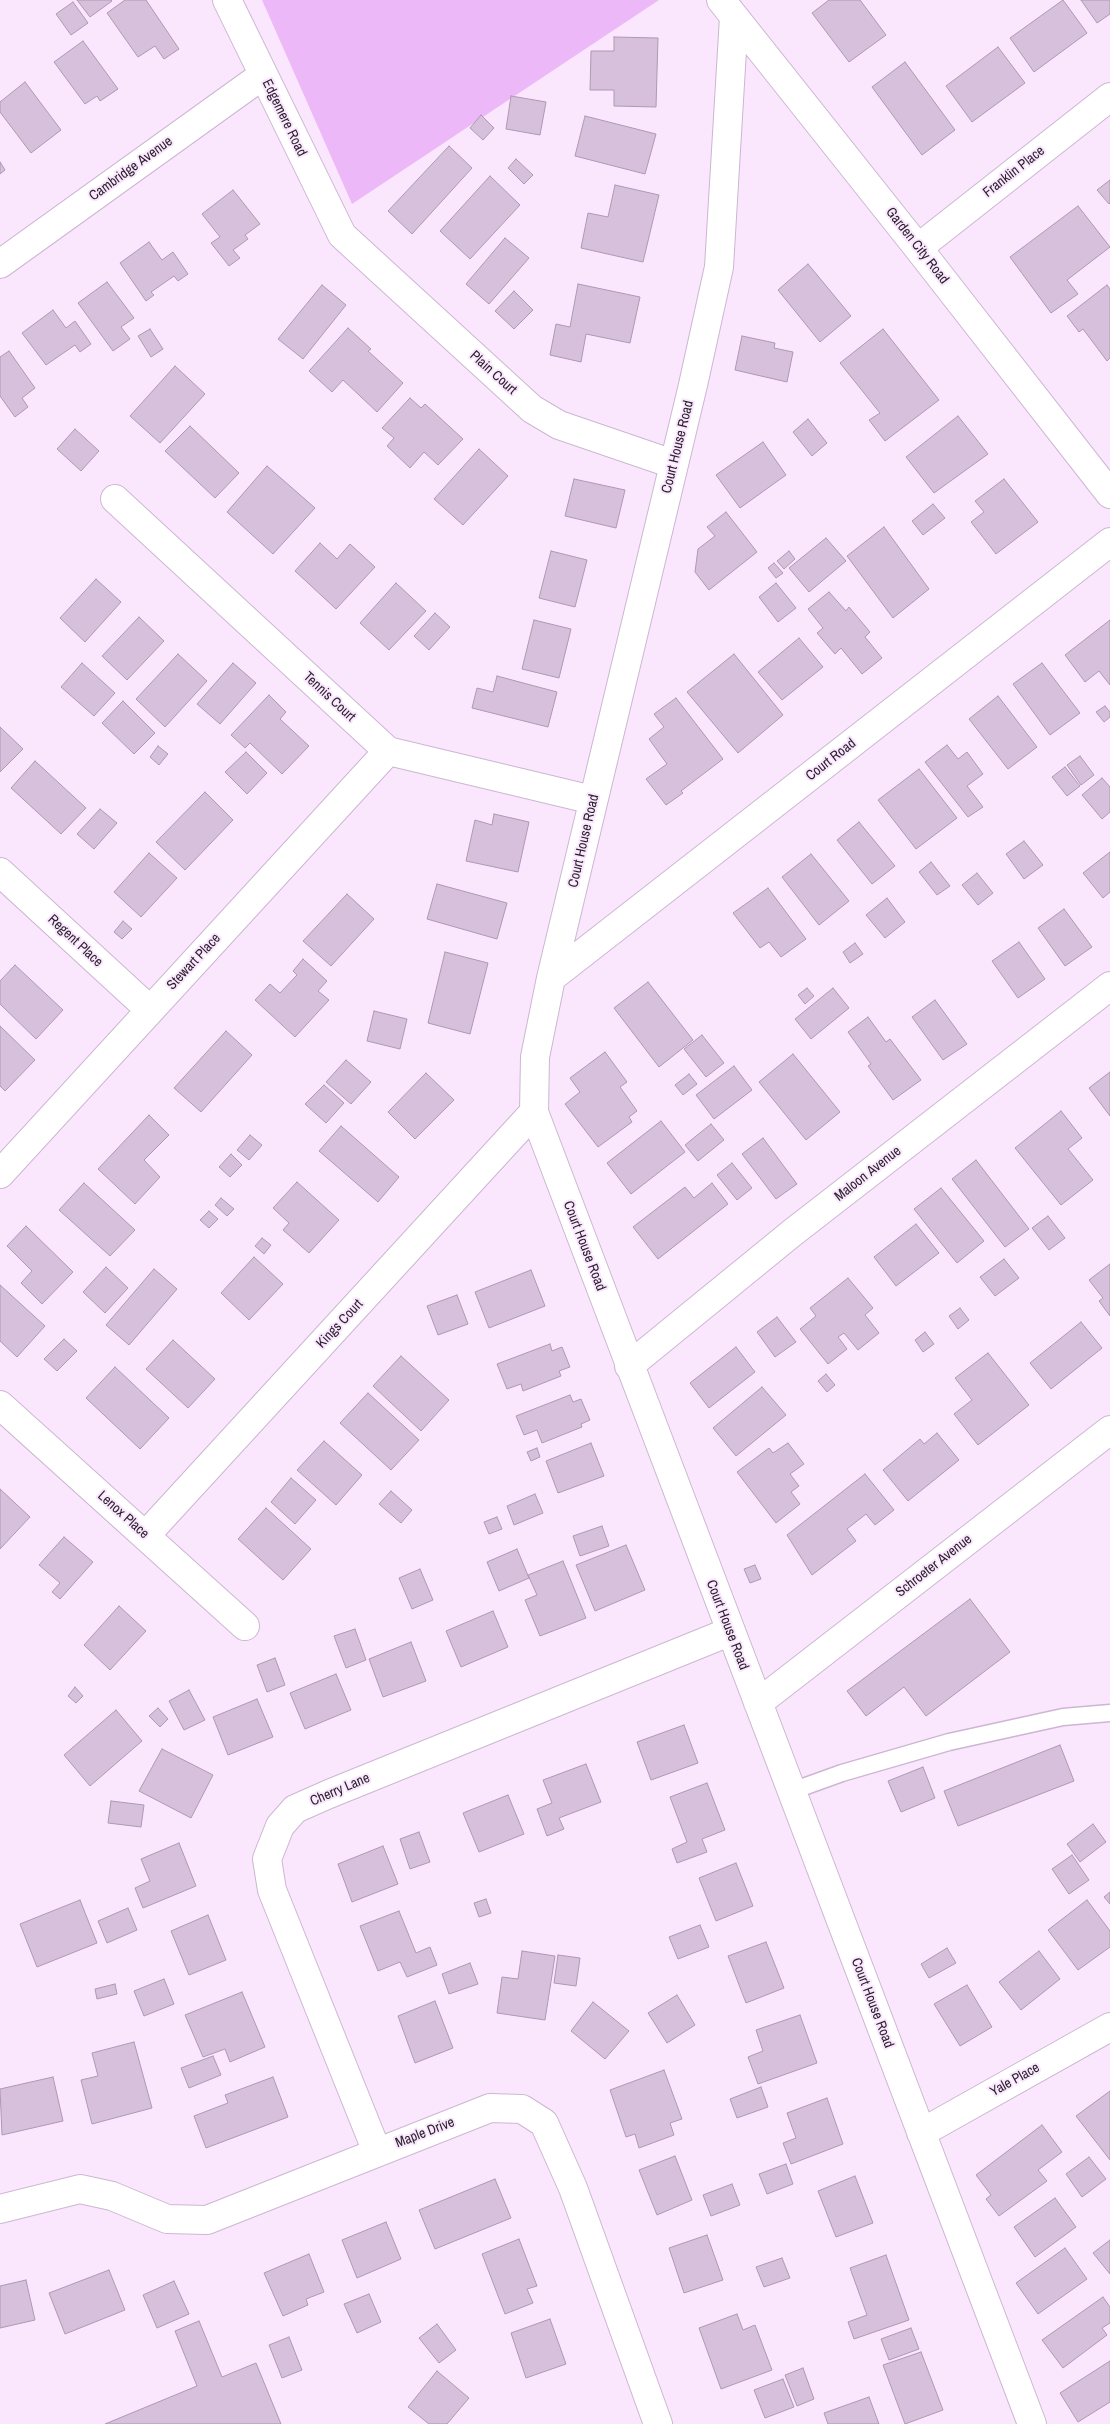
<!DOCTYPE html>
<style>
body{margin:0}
canvas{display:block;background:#fae7fe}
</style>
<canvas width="1110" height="2424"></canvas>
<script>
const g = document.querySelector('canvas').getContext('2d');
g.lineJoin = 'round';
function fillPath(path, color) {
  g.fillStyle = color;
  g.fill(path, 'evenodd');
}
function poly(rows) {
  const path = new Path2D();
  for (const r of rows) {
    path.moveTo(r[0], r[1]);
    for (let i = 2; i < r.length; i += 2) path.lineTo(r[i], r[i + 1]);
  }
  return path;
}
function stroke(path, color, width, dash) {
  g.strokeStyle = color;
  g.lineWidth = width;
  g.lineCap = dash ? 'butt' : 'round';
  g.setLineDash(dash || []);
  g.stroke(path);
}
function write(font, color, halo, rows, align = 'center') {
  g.font = font + ' "Archivo Narrow",sans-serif';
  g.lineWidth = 4;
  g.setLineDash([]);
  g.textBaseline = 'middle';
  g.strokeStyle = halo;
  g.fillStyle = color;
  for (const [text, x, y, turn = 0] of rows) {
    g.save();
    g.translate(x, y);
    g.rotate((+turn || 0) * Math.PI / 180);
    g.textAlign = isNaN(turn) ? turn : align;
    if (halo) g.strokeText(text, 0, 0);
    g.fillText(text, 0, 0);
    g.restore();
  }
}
const green = poly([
 [262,0,659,0,352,204]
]);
const building = poly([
 [77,0,111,0,112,1,90,17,77,0],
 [125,0,146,0,179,49,164,59,155,46,138,57,107,13,125,0],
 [829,0,860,0,886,35,849,62,812,13,829,0],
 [1063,0,1087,33,1034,72,1010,38,1063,0],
 [1081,0,1110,0,1110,14,1097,23,1081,0],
 [73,2,88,23,71,35,56,14,73,2],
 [614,37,658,38,656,107,614,106,614,90,590,90,591,51,614,51,614,37],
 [83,41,118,89,100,101,97,96,85,104,54,62,83,41],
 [998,47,1025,83,972,122,946,86,998,47],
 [905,62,955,130,922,155,872,87,905,62],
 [25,82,61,130,31,153,0,112,0,102,25,82],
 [511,96,546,102,540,135,506,129,511,96],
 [481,115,494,128,483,140,470,128,481,115],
 [585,116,656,134,645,174,575,156,585,116],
 [449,146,472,168,412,234,388,211,449,146],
 [516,159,533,175,524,184,508,168,516,159],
 [0,162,5,170,0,174,0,162],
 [490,176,520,205,470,259,440,231,490,176],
 [1110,180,1110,203,1109,204,1097,190,1110,180],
 [615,185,659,195,643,262,581,248,588,213,608,217,615,185],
 [233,190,260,224,245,235,248,239,233,250,240,258,229,266,211,243,220,237,202,214,233,190],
 [1078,206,1110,247,1067,280,1078,294,1051,313,1010,257,1078,206],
 [505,238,529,258,489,304,466,284,505,238],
 [149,242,162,260,173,252,188,274,178,281,174,276,151,292,154,295,146,301,120,263,149,242],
 [808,264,851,316,820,342,778,290,808,264],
 [107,282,134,318,121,327,130,339,113,351,78,303,107,282],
 [578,284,640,297,630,343,586,334,581,362,550,355,556,324,570,327,578,284],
 [322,285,346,305,303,359,278,339,322,285],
 [1107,285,1110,289,1110,358,1107,361,1083,329,1079,332,1067,316,1107,285],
 [514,291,533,310,514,329,495,311,514,291],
 [53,310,66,328,75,321,91,344,80,352,75,345,46,365,22,333,53,310],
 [348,328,371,349,368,351,403,383,377,412,343,380,332,392,309,371,348,328],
 [150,329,163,349,151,357,138,336,150,329],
 [883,329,939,400,885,441,869,420,880,413,840,363,883,329],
 [742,336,775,343,774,348,793,352,787,382,735,370,742,336],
 [9,351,35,388,22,398,28,407,15,417,0,396,0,357,9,351],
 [175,366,205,394,160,443,130,416,175,366],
 [410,398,421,408,425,404,463,439,438,465,424,452,410,468,387,446,394,438,382,428,410,398],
 [958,416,988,454,934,493,906,457,958,416],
 [808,419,827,443,812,456,793,432,808,419],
 [190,426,239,473,215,498,165,451,190,426],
 [75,429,99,451,81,471,57,449,75,429],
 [763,442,786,475,740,508,716,475,763,442],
 [479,449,508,476,463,525,434,499,479,449],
 [267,466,315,508,273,554,227,512,267,466],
 [574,479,625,490,616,528,565,516,574,479],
 [1004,479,1038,522,996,554,971,522,984,512,975,501,1004,479],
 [933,504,945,518,923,535,912,521,933,504],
 [726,512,757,552,709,590,695,572,698,549,715,536,707,527,726,512],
 [884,527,929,589,893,618,847,556,884,527],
 [826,538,846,561,809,592,789,568,826,538],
 [320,543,337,559,350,544,375,567,336,609,295,571,320,543],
 [551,551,587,560,575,607,539,598,551,551],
 [789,551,795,559,784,569,777,561,789,551],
 [774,563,783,573,776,578,768,568,774,563],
 [96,579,121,602,85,642,60,618,96,579],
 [396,583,426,611,389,650,360,623,396,583],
 [776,583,796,608,778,622,759,597,776,583],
 [829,592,846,611,849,607,870,632,865,637,882,658,862,674,841,648,835,654,817,633,823,628,808,609,829,592],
 [435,613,450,627,429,650,414,636,435,613],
 [139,617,164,641,127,680,102,656,139,617],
 [534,620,571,629,559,678,522,669,534,620],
 [1110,620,1110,685,1099,671,1085,682,1065,655,1110,620],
 [799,638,823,667,782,700,758,672,799,638],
 [178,654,207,681,165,727,136,699,178,654],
 [734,654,783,715,738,753,687,692,734,654],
 [82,663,115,693,94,716,61,687,82,663],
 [233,663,256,683,220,724,197,704,233,663],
 [1042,663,1080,713,1050,735,1013,684,1042,663],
 [497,676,557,692,548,727,472,708,477,688,493,692,497,676],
 [269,695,286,712,280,719,309,746,282,774,250,743,245,748,231,735,269,695],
 [998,696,1037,747,1008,769,969,719,998,696],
 [676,698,723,759,681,791,683,793,666,805,646,779,667,764,649,739,664,727,654,714,676,698],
 [123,701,155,733,134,754,102,723,123,701],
 [1105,706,1110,712,1110,717,1104,722,1096,712,1105,706],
 [0,727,23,749,0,772,0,727],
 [947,745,958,759,967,752,983,774,967,786,983,807,968,817,925,762,947,745],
 [158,746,168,754,159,765,150,757,158,746],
 [246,752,267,773,247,794,225,772,246,752],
 [1080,756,1094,775,1081,785,1067,765,1080,756],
 [35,761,86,808,61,834,11,788,35,761],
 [1065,767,1080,786,1067,796,1052,777,1065,767],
 [919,769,957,818,916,849,878,800,919,769],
 [1102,778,1110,787,1110,812,1102,819,1082,795,1102,778],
 [205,792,233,820,185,870,156,842,205,792],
 [100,809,117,823,94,849,77,834,100,809],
 [494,814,529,822,518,872,466,861,475,820,492,825,494,814],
 [859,822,895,866,872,884,837,840,859,822],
 [1024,841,1043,865,1024,879,1006,854,1024,841],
 [1110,852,1110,892,1103,898,1083,873,1110,852],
 [149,853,177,878,141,917,114,892,149,853],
 [811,854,849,901,819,925,782,877,811,854],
 [931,862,950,886,937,895,919,872,931,862],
 [977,873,993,893,978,905,962,885,977,873],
 [437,884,507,903,497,939,427,919,437,884],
 [768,888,806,939,781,957,769,942,760,948,733,913,768,888],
 [347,894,374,919,331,966,303,941,347,894],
 [887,898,905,922,885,938,866,915,887,898],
 [1064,909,1092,947,1065,966,1038,928,1064,909],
 [123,921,132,929,122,939,114,932,123,921],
 [1019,942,1045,979,1018,998,992,961,1019,942],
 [855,943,863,954,850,963,843,952,855,943],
 [445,952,488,963,470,1034,428,1023,445,952],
 [303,959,327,981,318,991,329,1000,295,1037,255,1000,270,984,280,993,297,975,293,971,303,959],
 [15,965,63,1010,36,1039,0,1004,0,981,15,965],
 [648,982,693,1040,659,1067,614,1008,648,982],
 [807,988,814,996,805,1004,798,995,807,988],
 [833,988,849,1008,811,1039,795,1019,833,988],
 [935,1000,967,1044,943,1060,912,1017,935,1000],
 [374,1011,407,1019,400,1049,367,1041,374,1011],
 [868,1017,886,1042,890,1039,921,1080,893,1100,868,1066,871,1064,848,1032,868,1017],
 [0,1026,35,1060,5,1091,0,1086,0,1026],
 [226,1031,252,1055,201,1112,174,1088,226,1031],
 [702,1035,724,1063,706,1077,684,1049,702,1035],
 [605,1052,627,1082,620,1087,637,1111,629,1117,632,1122,598,1147,565,1104,580,1092,570,1078,605,1052],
 [793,1054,840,1112,806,1140,759,1082,793,1054],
 [346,1060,371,1082,351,1104,326,1082,346,1060],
 [734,1066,752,1090,714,1119,696,1095,734,1066],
 [1110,1072,1110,1116,1089,1088,1110,1072],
 [426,1073,454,1100,415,1139,388,1112,426,1073],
 [689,1074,697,1084,683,1095,675,1085,689,1074],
 [324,1085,344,1103,326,1123,305,1104,324,1085],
 [1061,1111,1082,1138,1068,1149,1093,1180,1061,1205,1015,1148,1061,1111],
 [149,1115,169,1135,144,1160,160,1177,135,1204,98,1169,149,1115],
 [661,1121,685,1152,631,1194,607,1163,661,1121],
 [711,1124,724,1140,698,1161,685,1145,711,1124],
 [341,1126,399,1177,378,1202,319,1151,341,1126],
 [250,1135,262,1145,249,1160,237,1150,250,1135],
 [763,1138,797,1184,776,1199,742,1154,763,1138],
 [231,1154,242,1165,230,1177,219,1167,231,1154],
 [976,1160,1029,1229,1005,1247,952,1179,976,1160],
 [732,1163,752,1188,737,1200,717,1175,732,1163],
 [297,1182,339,1220,309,1253,283,1230,289,1223,273,1208,297,1182],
 [84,1183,135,1230,110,1256,59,1210,84,1183],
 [712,1183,728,1204,658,1259,633,1227,685,1187,694,1198,712,1183],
 [941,1188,984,1241,957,1263,914,1209,941,1188],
 [221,1198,234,1209,227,1216,215,1205,221,1198],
 [209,1211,218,1219,209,1228,200,1220,209,1211],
 [1048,1216,1065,1238,1049,1250,1032,1228,1048,1216],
 [916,1224,939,1253,896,1286,874,1257,916,1224],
 [26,1226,73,1272,42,1304,21,1283,32,1271,7,1246,26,1226],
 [262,1238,271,1245,264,1254,255,1246,262,1238],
 [254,1257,283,1284,249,1320,221,1293,254,1257],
 [1004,1259,1019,1278,995,1296,980,1277,1004,1259],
 [1110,1264,1110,1316,1099,1301,1103,1298,1089,1280,1110,1264],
 [106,1267,128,1288,105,1313,83,1292,106,1267],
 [154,1269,177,1289,129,1345,106,1325,154,1269],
 [531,1270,545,1306,489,1328,475,1292,531,1270],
 [848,1278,873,1308,865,1315,879,1333,858,1350,844,1333,838,1337,847,1349,828,1364,800,1329,816,1316,810,1308,848,1278],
 [0,1285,45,1326,17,1357,0,1341,0,1285],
 [457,1295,468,1324,438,1335,427,1306,457,1295],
 [960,1308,969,1320,958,1329,949,1316,960,1308],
 [777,1317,796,1342,775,1357,757,1332,777,1317],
 [1081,1322,1102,1348,1051,1389,1030,1363,1081,1322],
 [925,1332,934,1344,923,1352,915,1340,925,1332],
 [64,1339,77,1351,57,1371,44,1359,64,1339],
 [173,1340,215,1379,188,1408,146,1369,173,1340],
 [550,1344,552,1351,562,1347,570,1367,559,1371,561,1376,523,1391,521,1384,507,1389,497,1364,550,1344],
 [736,1347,755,1372,709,1408,690,1383,736,1347],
 [988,1353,1029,1405,978,1445,954,1414,972,1400,955,1378,988,1353],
 [401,1356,449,1400,421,1431,373,1386,401,1356],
 [115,1367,169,1418,140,1449,86,1398,115,1367],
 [826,1374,835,1385,827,1392,818,1381,826,1374],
 [762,1387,786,1415,736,1456,713,1428,762,1387],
 [368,1393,419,1440,391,1470,340,1423,368,1393],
 [570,1395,573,1402,581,1399,590,1420,581,1424,582,1427,542,1443,537,1430,524,1435,516,1416,570,1395],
 [937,1433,959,1460,908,1501,883,1470,920,1439,924,1444,937,1433],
 [324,1441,362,1475,336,1505,297,1470,324,1441],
 [591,1443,604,1476,558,1493,546,1461,591,1443],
 [788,1443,804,1464,790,1474,799,1486,791,1492,800,1504,776,1523,737,1472,769,1448,773,1453,788,1443],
 [537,1448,540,1457,531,1461,527,1452,537,1448],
 [865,1474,894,1510,875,1525,866,1514,847,1529,856,1541,812,1575,787,1535,865,1474],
 [291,1478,316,1500,295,1524,271,1502,291,1478],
 [0,1489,30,1517,0,1549,0,1489],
 [391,1491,412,1510,401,1523,379,1504,391,1491],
 [535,1494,543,1513,514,1525,507,1506,535,1494],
 [266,1508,311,1549,283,1580,238,1539,266,1508],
 [497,1517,502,1529,489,1534,484,1522,497,1517],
 [602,1526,609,1546,580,1556,573,1536,602,1526],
 [64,1537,93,1562,60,1599,52,1592,60,1583,39,1565,64,1537],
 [626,1545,645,1590,595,1611,576,1565,626,1545],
 [517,1549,529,1578,499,1591,487,1562,517,1549],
 [563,1561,586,1618,540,1636,525,1600,537,1595,528,1575,563,1561],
 [755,1565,761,1579,750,1583,744,1569,755,1565],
 [420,1569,433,1600,412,1609,399,1578,420,1569],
 [970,1599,1010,1652,926,1716,904,1687,866,1716,847,1691,970,1599],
 [119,1606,146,1631,110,1670,84,1645,119,1606],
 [493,1611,508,1647,461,1667,446,1631,493,1611],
 [355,1629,366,1660,346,1668,334,1636,355,1629],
 [411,1642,426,1681,383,1697,369,1659,411,1642],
 [275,1658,285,1685,267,1692,257,1665,275,1658],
 [336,1674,351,1710,305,1729,290,1693,336,1674],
 [75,1687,83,1696,76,1703,68,1696,75,1687],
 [189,1690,205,1720,184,1730,169,1701,189,1690],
 [257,1699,273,1737,228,1755,213,1717,257,1699],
 [158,1708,168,1719,160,1727,149,1716,158,1708],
 [116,1710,142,1741,90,1786,64,1755,116,1710],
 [684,1725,698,1763,651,1780,637,1742,684,1725],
 [1060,1745,1074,1781,958,1826,944,1791,1060,1745],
 [162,1749,213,1775,191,1818,139,1791,162,1749],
 [586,1764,601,1802,559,1818,564,1829,547,1836,537,1809,552,1803,543,1780,586,1764],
 [923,1767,935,1798,901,1812,888,1781,923,1767],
 [707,1783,725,1830,702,1839,707,1852,677,1863,672,1849,687,1842,670,1797,707,1783],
 [508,1795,524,1834,479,1852,463,1813,508,1795],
 [111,1801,144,1805,141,1827,108,1823,111,1801],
 [1093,1824,1106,1842,1080,1862,1067,1844,1093,1824],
 [419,1832,430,1862,410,1869,400,1839,419,1832],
 [179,1843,196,1886,143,1908,135,1888,150,1881,141,1859,179,1843],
 [383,1846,398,1884,352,1902,338,1864,383,1846],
 [1072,1855,1089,1880,1069,1894,1052,1869,1072,1855],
 [736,1863,753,1906,716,1921,699,1878,736,1863],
 [1110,1892,1110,1904,1104,1897,1110,1892],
 [486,1899,491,1913,479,1917,474,1903,486,1899],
 [80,1900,97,1943,37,1967,20,1924,80,1900],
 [1087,1900,1110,1931,1110,1947,1078,1970,1048,1930,1087,1900],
 [128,1908,137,1930,107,1943,98,1921,128,1908],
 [399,1911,416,1953,430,1947,437,1965,407,1977,400,1962,378,1971,360,1926,399,1911],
 [208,1915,226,1960,189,1975,171,1931,208,1915],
 [700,1925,709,1947,678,1959,669,1937,700,1925],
 [766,1942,784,1988,746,2003,728,1956,766,1942],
 [947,1948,956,1963,929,1978,921,1964,947,1948],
 [522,1951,555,1956,545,2020,497,2013,502,1977,518,1979,522,1951],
 [1039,1951,1060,1979,1021,2010,999,1982,1039,1951],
 [558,1955,580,1958,576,1986,554,1983,558,1955],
 [470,1963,478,1984,449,1994,442,1974,470,1963],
 [164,1979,174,2004,144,2016,134,1991,164,1979],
 [115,1984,117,1994,97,1999,95,1989,115,1984],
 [967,1985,992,2027,960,2046,934,2004,967,1985],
 [242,1992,265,2047,230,2062,225,2049,203,2057,185,2015,242,1992],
 [677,1995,695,2025,667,2043,648,2013,677,1995],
 [435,2001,453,2048,415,2063,398,2016,435,2001],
 [593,2002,629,2031,605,2059,571,2031,593,2002],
 [800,2015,817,2063,758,2084,748,2057,763,2051,756,2030,800,2015],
 [134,2042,152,2108,92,2124,81,2080,98,2076,92,2053,134,2042],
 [213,2056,221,2075,189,2088,181,2068,213,2056],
 [664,2070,682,2119,670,2123,674,2135,639,2148,635,2134,626,2137,610,2090,664,2070],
 [53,2077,63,2121,2,2135,0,2089,53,2077],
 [273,2077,288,2117,206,2148,194,2116,228,2103,225,2095,273,2077],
 [761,2087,768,2107,737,2118,730,2099,761,2087],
 [1110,2091,1110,2160,1076,2116,1110,2091],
 [827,2098,843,2144,791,2164,783,2143,796,2138,787,2113,827,2098],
 [1042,2125,1062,2152,1038,2170,1047,2181,999,2216,986,2199,991,2195,976,2175,1042,2125],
 [675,2156,692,2200,657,2215,639,2170,675,2156],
 [1089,2157,1106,2179,1082,2197,1066,2174,1089,2157],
 [786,2164,793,2184,767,2194,759,2174,786,2164],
 [855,2176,873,2223,836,2237,818,2191,855,2176],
 [495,2179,511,2218,435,2249,419,2210,495,2179],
 [732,2184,740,2205,711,2216,703,2195,732,2184],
 [1055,2198,1076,2227,1035,2257,1014,2227,1055,2198],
 [386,2222,401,2259,357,2278,342,2240,386,2222],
 [707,2235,723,2280,684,2293,669,2248,707,2235],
 [519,2239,537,2286,527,2289,533,2303,505,2314,482,2254,519,2239],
 [1110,2240,1110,2274,1093,2253,1110,2240],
 [1065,2248,1087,2279,1038,2314,1016,2283,1065,2248],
 [309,2254,324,2292,306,2299,308,2305,283,2316,264,2273,309,2254],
 [886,2255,909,2320,854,2339,848,2322,867,2315,850,2268,886,2255],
 [782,2258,790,2278,764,2287,756,2267,782,2258],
 [109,2270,125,2310,65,2334,49,2293,109,2270],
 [26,2280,35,2320,0,2328,0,2286,26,2280],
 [174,2281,189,2314,157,2328,143,2295,174,2281],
 [369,2294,381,2322,357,2333,344,2304,369,2294],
 [1103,2297,1110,2307,1110,2323,1102,2328,1107,2335,1063,2368,1042,2340,1103,2297],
 [737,2314,743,2330,755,2325,772,2370,721,2389,699,2328,737,2314],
 [550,2319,566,2364,526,2378,511,2333,550,2319],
 [199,2321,222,2377,256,2363,281,2424,105,2424,197,2386,175,2331,199,2321],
 [437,2324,456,2350,439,2363,419,2338,437,2324],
 [911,2328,919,2349,889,2360,881,2339,911,2328],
 [289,2337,302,2370,282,2378,269,2345,289,2337],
 [921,2352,943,2410,905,2424,883,2365,921,2352],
 [1110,2361,1110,2402,1078,2422,1060,2393,1110,2361],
 [803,2368,814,2399,797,2406,785,2375,803,2368],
 [437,2371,469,2398,447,2424,429,2424,408,2407,437,2371],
 [783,2379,794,2407,765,2418,754,2390,783,2379],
 [869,2397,879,2424,828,2424,824,2413,869,2397]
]);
const service = poly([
 [792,1791,842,1773,949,1742,1063,1717,1110,1713]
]);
const minor = poly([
 [227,0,342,235,532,409,559,425,673,464],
 [721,0,918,248,1110,494],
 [734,17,719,267,693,385,551,978,535,1057,534,1112,1032,2424],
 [918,248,1110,97],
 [0,264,263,75],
 [115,499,388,751,593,800],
 [0,872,150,1010],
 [551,978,1110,542],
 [0,1174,388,751],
 [629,1366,792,1233,1110,986],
 [0,1405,245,1626],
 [145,1536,534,1112],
 [758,1703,1110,1430],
 [921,2133,1110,2027],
 [377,2152,272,1890,267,1859,280,1826,295,1809,329,1794,729,1632],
 [0,2209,80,2189,112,2196,167,2219,207,2220,490,2108,522,2109,544,2123,573,2188,658,2424]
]);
const streetNames = [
 ["Edgemere Road",284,118,64],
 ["Cambridge Avenue",131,169,-36],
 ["Franklin Place",1014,172,-38],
 ["Garden City Road",917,246,52],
 ["Plain Court",493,373,42],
 ["Court House Road",678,447,-76],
 ["Tennis Court",329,697,43],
 ["Court Road",831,760,-38],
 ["Court House Road",584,841,-77],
 ["Regent Place",75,941,43],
 ["Stewart Place",194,962,-47],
 ["Maloon Avenue",868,1174,-38],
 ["Court House Road",584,1246,69],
 ["Kings Court",340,1324,-47],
 ["Lenox Place",123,1515,42],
 ["Schroeter Avenue",934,1566,-38],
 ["Court House Road",727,1625,69],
 ["Cherry Lane",340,1790,-23],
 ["Court House Road",872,2003,69],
 ["Yale Place",1015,2080,-29],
 ["Maple Drive",425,2133,-21]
];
fillPath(green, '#edb8f7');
fillPath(building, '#d7c0db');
stroke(building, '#ae98b3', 1);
stroke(service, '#cdb6d1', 19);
stroke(minor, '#cdb6d1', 30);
stroke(service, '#fff', 16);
stroke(minor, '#fff', 28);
write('14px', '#271e28', '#fae7fe', streetNames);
</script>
